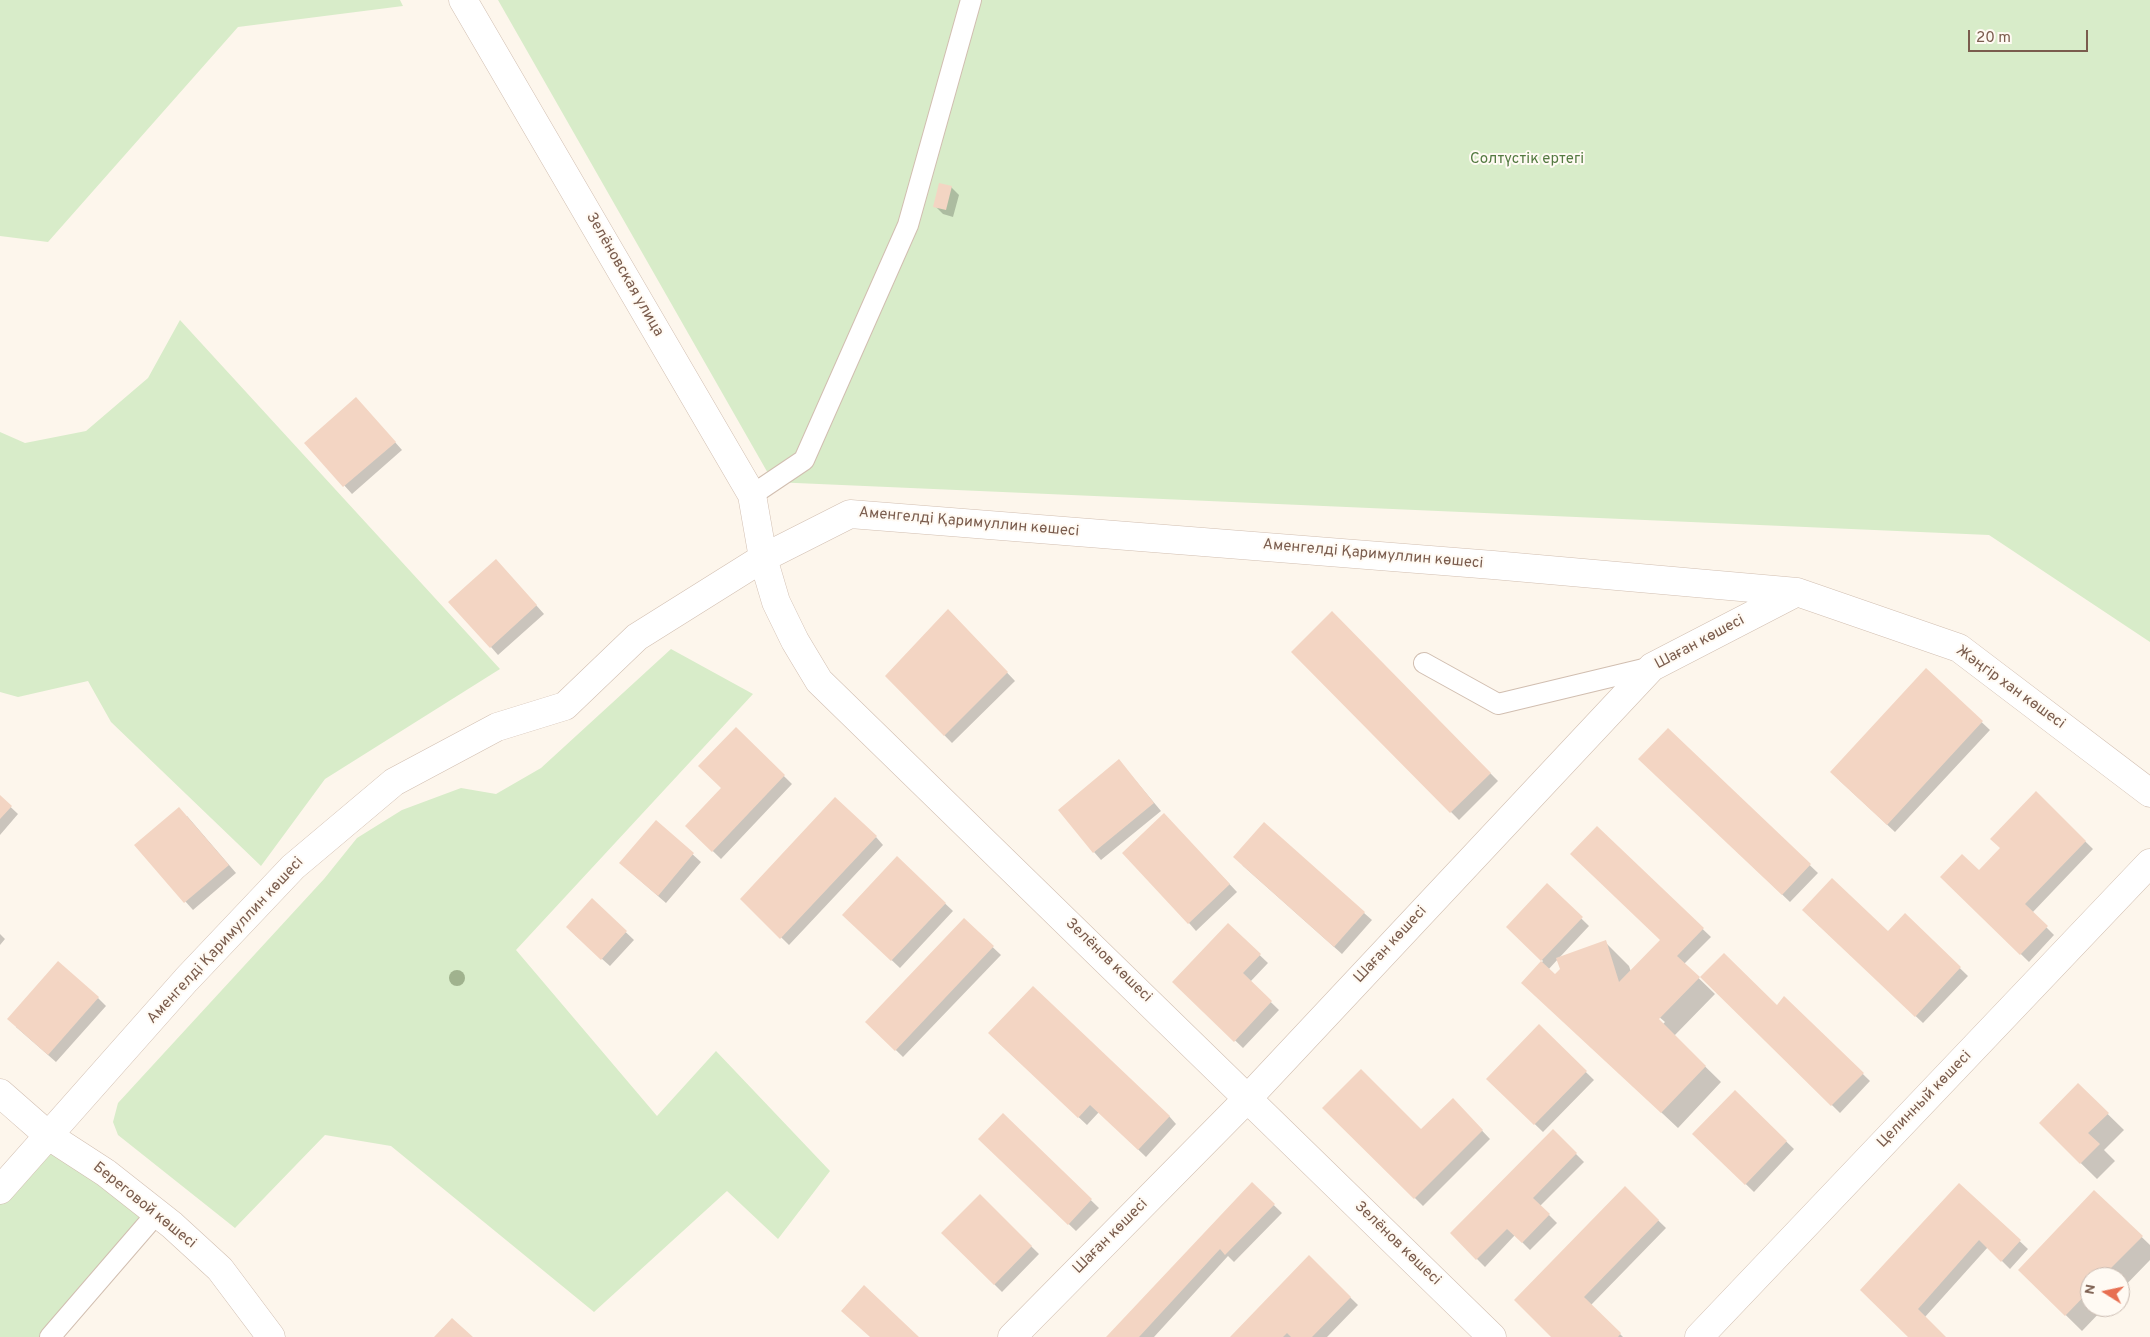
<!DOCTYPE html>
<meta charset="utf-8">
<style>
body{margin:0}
#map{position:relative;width:2150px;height:1337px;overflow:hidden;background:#fdf6ec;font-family:Overpass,sans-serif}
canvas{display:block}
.north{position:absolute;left:2080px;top:1267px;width:50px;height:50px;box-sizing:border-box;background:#fffaf3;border:1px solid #cabbb1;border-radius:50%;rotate:280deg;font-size:14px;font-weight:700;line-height:20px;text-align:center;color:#7a5c4d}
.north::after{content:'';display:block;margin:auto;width:18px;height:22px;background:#e76f51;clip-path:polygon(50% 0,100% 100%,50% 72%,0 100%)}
.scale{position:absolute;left:1968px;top:30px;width:120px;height:22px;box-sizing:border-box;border:2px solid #7a5c4d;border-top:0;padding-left:6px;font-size:15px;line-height:18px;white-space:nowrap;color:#7a5c4d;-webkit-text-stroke:4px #fffaf3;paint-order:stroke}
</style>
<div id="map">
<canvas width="2150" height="1337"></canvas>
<div class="north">N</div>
<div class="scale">20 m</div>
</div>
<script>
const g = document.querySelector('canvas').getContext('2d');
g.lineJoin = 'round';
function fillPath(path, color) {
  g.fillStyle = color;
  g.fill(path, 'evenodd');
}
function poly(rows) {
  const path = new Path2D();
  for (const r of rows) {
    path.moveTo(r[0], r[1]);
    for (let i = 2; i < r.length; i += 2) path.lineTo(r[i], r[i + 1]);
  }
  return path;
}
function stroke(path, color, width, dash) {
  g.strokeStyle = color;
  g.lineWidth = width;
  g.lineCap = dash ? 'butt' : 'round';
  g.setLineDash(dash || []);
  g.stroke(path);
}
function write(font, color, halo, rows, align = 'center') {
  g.font = font + ' Overpass,sans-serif';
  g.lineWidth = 4;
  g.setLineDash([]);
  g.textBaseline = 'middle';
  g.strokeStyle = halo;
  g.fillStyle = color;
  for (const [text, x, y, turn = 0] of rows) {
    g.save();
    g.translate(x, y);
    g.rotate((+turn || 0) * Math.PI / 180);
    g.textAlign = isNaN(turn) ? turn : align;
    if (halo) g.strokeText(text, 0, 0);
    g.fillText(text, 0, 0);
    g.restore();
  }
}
const green = poly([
 [0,0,400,0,403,6,238,27,48,242,0,236],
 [498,0,2150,0,2150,642,1989,535,773,482],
 [180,320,500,669,325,779,261,866,111,722,88,681,18,697,0,692,0,432,25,443,86,431,148,378],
 [671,649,753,694,516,950,657,1116,716,1051,830,1171,778,1239,727,1191,594,1312,391,1146,325,1135,235,1228,118,1135,113,1122,118,1103,324,879,357,838,402,810,461,788,496,794,541,768],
 [49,1136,157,1213,50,1337,0,1337,0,1190]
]);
const shadow = poly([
 [951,187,959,195,953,217,943,214,935,206],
 [364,407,402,450,352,494,306,443],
 [504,569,544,614,498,655,491,647],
 [1332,613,1498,781,1459,820,1293,652],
 [956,619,1015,681,952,743,886,676],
 [1926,670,1990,730,1895,832,1839,780],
 [736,729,792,784,721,859,687,826,722,788],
 [1668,730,1818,873,1790,902,1648,767],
 [1126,769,1161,811,1101,860,1094,852],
 [2036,793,2093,849,2032,913,2054,935,2029,962,1942,877,1979,872,2001,849],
 [0,797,18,814,0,835],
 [187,816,236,873,193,910,136,846],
 [656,821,701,862,666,903,628,870],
 [1172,823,1237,892,1196,931,1189,923],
 [1597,828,1711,937,1684,964,1715,994,1674,1036,1721,1082,1678,1128,1523,983,1543,961,1508,927,1547,885,1589,926,1559,958,1605,942,1629,966,1631,972,1662,941],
 [1558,959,1561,970,1555,976,1548,970],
 [1641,1001,1665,1022,1663,1024],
 [876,837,883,845,789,945,742,899],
 [897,858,953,911,900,968,844,915],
 [1242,865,1364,913,1372,920,1342,954],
 [592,900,634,940,610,966,575,935],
 [1905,915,1968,976,1923,1023,1811,918,1888,932],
 [964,920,1001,955,903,1057,867,1022],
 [1228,925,1268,963,1250,982,1279,1010,1243,1048,1174,982],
 [0,934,5,939,0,945],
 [1702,977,1777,1007,1785,998,1870,1081,1840,1113],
 [98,998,106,1006,56,1062,16,1027],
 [1539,1026,1594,1080,1543,1132,1488,1079],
 [997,1041,1169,1116,1176,1124,1146,1157,1099,1112,1087,1125],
 [2078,1085,2124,1130,2104,1150,2115,1161,2097,1179,2040,1123],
 [1735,1092,1794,1149,1754,1192,1694,1134],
 [1453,1100,1490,1139,1423,1206,1324,1108,1421,1131],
 [1003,1115,1099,1208,1076,1231,980,1139],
 [1553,1131,1584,1162,1540,1206,1557,1223,1530,1250,1515,1235,1485,1267,1451,1233],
 [1252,1184,1282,1213,1234,1262,1228,1256,1154,1337,1108,1337],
 [1959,1184,2028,1249,2010,1269,1988,1247,1925,1317,1945,1337,1909,1337,1862,1290],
 [1625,1188,1666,1228,1591,1305,1623,1337,1553,1337],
 [2095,1192,2150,1245,2150,1260,2120,1291,2120,1277,2090,1277,2090,1307,2105,1307,2082,1331,2020,1270],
 [980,1196,1039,1254,1002,1292,943,1233],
 [1309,1257,1358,1305,1327,1337,1233,1337]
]);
const building = poly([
 [939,183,952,186,946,210,933,207],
 [356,397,396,442,343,487,304,443],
 [496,559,537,605,490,648,448,602],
 [948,609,1008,672,944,736,885,676],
 [1332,611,1491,773,1450,813,1291,652],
 [1926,668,1983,721,1887,825,1830,772],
 [736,727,785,775,712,852,685,826,721,788,698,766],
 [1668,728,1811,864,1782,895,1638,759],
 [1119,759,1154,803,1093,853,1058,810],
 [2036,791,2086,841,2025,904,2048,926,2020,955,1940,877,1962,854,1979,870,2000,848,1990,839],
 [0,795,12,806,0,819],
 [835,797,877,836,780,939,740,899],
 [179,807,229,865,184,903,134,845],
 [1164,813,1230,884,1188,924,1122,853],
 [656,820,694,853,658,896,619,863],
 [1264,822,1365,912,1334,947,1233,857],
 [1597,826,1704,928,1677,956,1700,977,1724,953,1777,1005,1784,996,1864,1073,1831,1106,1700,977,1659,1019,1706,1066,1661,1113,1521,983,1541,961,1506,927,1547,883,1583,917,1541,961,1555,974,1560,969,1556,958,1606,940,1619,982,1660,940,1570,854],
 [897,856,946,903,891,961,842,915],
 [1832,878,1888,931,1905,913,1961,967,1915,1017,1802,910],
 [592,898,627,931,601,960,566,927],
 [964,918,994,946,895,1051,865,1022],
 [1228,923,1261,954,1243,973,1272,1001,1234,1042,1172,982],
 [58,961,99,997,48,1055,7,1019],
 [1033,986,1170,1116,1138,1150,1090,1105,1078,1118,988,1033],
 [1539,1024,1587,1071,1534,1125,1486,1079],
 [1361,1069,1421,1129,1453,1098,1483,1130,1414,1199,1322,1108],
 [2078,1083,2109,1113,2088,1133,2100,1144,2080,1164,2039,1123],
 [1735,1090,1787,1141,1745,1185,1692,1134],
 [1003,1113,1092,1199,1068,1225,978,1139],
 [1553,1129,1577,1153,1533,1198,1550,1214,1522,1243,1507,1229,1476,1260,1450,1233],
 [1252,1182,1275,1204,1225,1255,1220,1249,1139,1337,1106,1337],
 [1959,1183,2021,1240,2001,1262,1979,1240,1918,1309,1946,1337,1908,1337,1860,1290],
 [1625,1186,1659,1220,1584,1297,1621,1333,1618,1337,1551,1337,1514,1300],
 [2094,1190,2143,1236,2102,1277,2090,1277,2090,1290,2065,1316,2018,1270],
 [980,1194,1032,1246,994,1285,941,1233],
 [1309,1255,1351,1297,1312,1337,1291,1337,1287,1333,1283,1337,1230,1337],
 [864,1285,919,1337,870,1337,841,1311],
 [452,1318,473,1337,434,1337]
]);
const service = poly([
 [752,495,804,460,908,225,971,0],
 [1424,663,1498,704,1652,667],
 [50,1337,157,1213]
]);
const minor = poly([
 [463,0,752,495,763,558,776,602,795,641,819,681,1492,1337],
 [0,1093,49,1136,106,1173,172,1225,220,1269,271,1337],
 [0,1190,186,980,293,867,394,782,497,727,565,706,637,637,763,558,850,514,1493,565,1797,592,1959,648,2150,793],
 [1012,1337,1248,1098,1652,667,1797,592],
 [1699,1337,2150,863]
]);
const trees = [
 [457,978]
];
const parkNames = [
 ["Солтүстік ертегі",1527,160]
];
const streetNames = [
 ["Зелёновская улица",624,275,60],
 ["Аменгелді Қаримуллин көшесі",969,523,5],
 ["Аменгелді Қаримуллин көшесі",1373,555,5],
 ["Шаған көшесі",1700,643,-28],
 ["Жәңгір хан көшесі",2010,688,36],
 ["Аменгелді Қаримуллин көшесі",226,941,-47],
 ["Шаған көшесі",1391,945,-47],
 ["Зелёнов көшесі",1108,961,44],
 ["Целинный көшесі",1925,1100,-46],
 ["Береговой көшесі",144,1206,39],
 ["Шаған көшесі",1111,1237,-45],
 ["Зелёнов көшесі",1397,1244,44]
];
fillPath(green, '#d8ecc9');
fillPath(shadow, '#0003');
fillPath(building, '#f3d5c3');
stroke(service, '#d1beb0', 22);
stroke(minor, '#d1beb0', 29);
stroke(service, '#fff', 20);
stroke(minor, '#fff', 28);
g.fillStyle = '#a0b28e';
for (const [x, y] of trees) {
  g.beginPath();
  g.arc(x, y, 8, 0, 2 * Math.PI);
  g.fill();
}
write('15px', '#537a41', '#fffaf3', parkNames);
write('15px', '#7a5c4d', '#fffaf3', streetNames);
</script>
